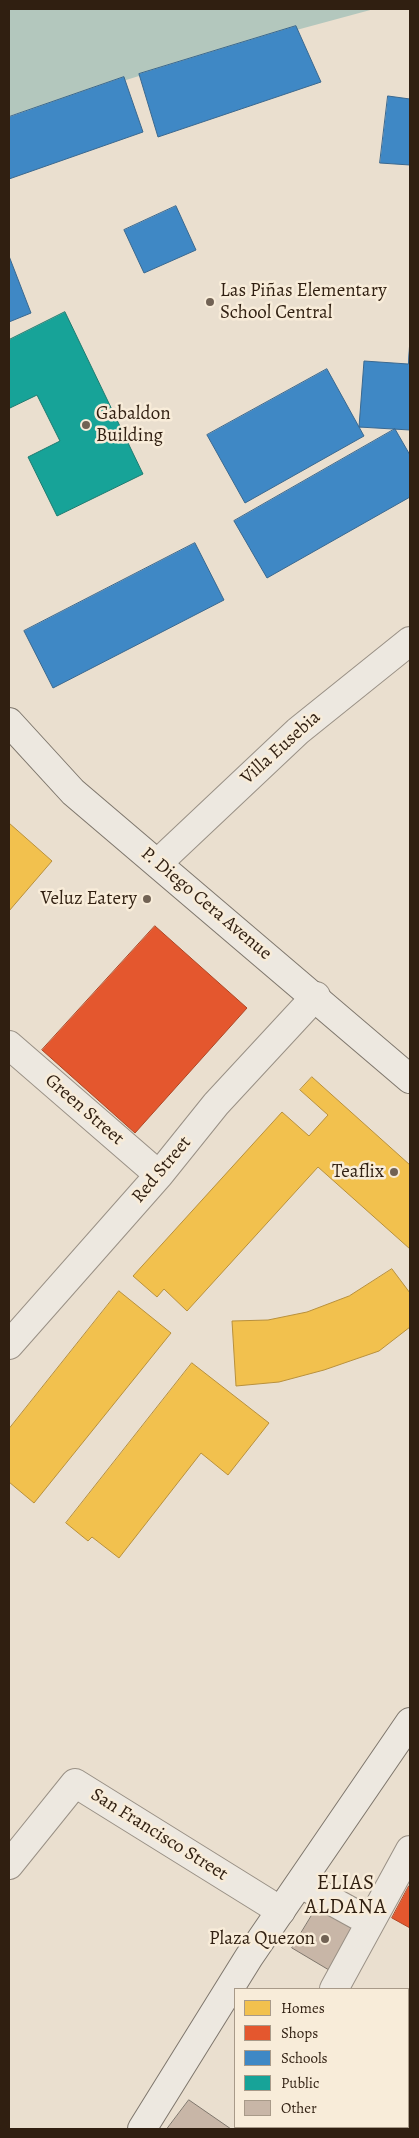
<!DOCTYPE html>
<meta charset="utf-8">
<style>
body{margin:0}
#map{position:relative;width:419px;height:2138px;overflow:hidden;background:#eadfcf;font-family:Alegreya,serif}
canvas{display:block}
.frame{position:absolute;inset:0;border:10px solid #301f11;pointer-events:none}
.legend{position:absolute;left:234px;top:1988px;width:175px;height:140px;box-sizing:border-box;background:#f8ecd9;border:1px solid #a89a89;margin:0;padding:6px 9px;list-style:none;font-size:15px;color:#301f11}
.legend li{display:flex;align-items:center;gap:10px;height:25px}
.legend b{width:25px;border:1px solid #a89a89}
</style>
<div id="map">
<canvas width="419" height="2138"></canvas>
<div class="frame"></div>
<ul class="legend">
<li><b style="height:14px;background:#f2c14e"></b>Homes</li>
<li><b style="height:14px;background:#e4572e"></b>Shops</li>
<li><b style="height:14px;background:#3f88c5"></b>Schools</li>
<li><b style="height:14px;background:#17a398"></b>Public</li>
<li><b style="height:14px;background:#c8b6a7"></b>Other</li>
</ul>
</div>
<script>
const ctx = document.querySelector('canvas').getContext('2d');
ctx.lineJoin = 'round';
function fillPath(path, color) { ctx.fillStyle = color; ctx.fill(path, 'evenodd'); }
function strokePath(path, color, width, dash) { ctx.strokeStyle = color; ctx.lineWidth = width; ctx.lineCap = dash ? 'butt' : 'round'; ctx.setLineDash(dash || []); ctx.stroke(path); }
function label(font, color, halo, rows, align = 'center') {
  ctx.font = font + ' Alegreya,serif'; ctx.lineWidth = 5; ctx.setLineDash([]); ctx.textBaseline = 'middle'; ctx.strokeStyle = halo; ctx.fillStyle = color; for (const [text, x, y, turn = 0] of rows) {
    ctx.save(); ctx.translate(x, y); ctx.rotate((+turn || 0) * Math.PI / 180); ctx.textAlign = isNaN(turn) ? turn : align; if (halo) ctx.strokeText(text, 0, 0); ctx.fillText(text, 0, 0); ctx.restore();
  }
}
fillPath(new Path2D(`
 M9 9H374L230 48 9 116Z`), '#b3c7bd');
const homes = new Path2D(`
 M9 823 52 861 9 911Z
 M312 1077 410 1165V1249L318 1167 187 1311 164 1289 157 1297 133 1276 282 1112 309 1136 328 1115 300 1090Z
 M392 1269 410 1293V1327L379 1351 324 1370 279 1382 236 1386 232 1321 268 1320 307 1312 349 1296Z
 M119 1291 171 1333 34 1503 9 1482V1429Z
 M192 1363 269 1423 228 1475 201 1453 119 1558 92 1537 88 1541 66 1523Z`);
fillPath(homes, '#f2c14e');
strokePath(homes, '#b8903c', 1);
const shops = new Path2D(`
 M155 926 247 1008 135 1133 42 1050Z
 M409 1886H410V1928L392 1918Z`);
fillPath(shops, '#e4572e');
strokePath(shops, '#ae4625', 1);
const schools = new Path2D(`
 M296 26 321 82 158 137 139 74Z
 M124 77 143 132 9 179V117Z
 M388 96 410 99V165L380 163Z
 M176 206 196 250 144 273 124 230Z
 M9 256 31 313 9 322Z
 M410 339V430L359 427 364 361 408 364Z
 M327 369 364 436 245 503 207 435Z
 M395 429 410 455V497L267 578 234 521Z
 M195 543 224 600 53 688 24 631Z`);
fillPath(schools, '#3f88c5');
strokePath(schools, '#3a688f', 1);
const public = new Path2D(`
 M65 312 143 474 57 516 28 457 60 441 37 395 10 408 9 405V340Z`);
fillPath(public, '#17a398');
strokePath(public, '#1e7b70', 1);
const building = new Path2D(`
 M317 1907 356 1931 334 1973 292 1948Z
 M189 2100 231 2129H167Z`);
fillPath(building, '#c8b6a7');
strokePath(building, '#7e766c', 1);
const street = new Path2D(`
 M158 863 298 731 410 641
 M9 1045 159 1175
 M9 1345 159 1175 216 1104 316 996
 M9 1865 75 1783 281 1911
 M301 1884 370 1922
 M334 1989 410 1850
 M260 2129 261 2127`);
const secondary = new Path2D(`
 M9 722 73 792 410 1079
 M142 2129 249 1957 410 1722`);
strokePath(street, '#999085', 30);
strokePath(secondary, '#7e766c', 30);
strokePath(street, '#ede8e0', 28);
strokePath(secondary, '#ede8e0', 28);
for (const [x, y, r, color] of [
 [210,302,5,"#716254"],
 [86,425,5,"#716254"],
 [147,899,5,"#716254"],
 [394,1172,5,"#716254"],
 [325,1939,5,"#716254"]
]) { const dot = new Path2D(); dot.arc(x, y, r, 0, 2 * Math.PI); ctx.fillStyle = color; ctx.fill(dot); strokePath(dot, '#f8ecd9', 2); }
label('19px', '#301f11', '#f8ecd9', [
 ["Las Piñas Elementary",220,291,"left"],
 ["School Central",220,313,"left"],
 ["Gabaldon",96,414,"left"],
 ["Building",96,436,"left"],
 ["Veluz Eatery",137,899],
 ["Teaflix",384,1172],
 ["Plaza Quezon",315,1939]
], 'right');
label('19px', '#301f11', '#f8ecd9', [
 ["Villa Eusebia",281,748,-42],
 ["P. Diego Cera Avenue",206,904,40],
 ["Green Street",84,1110,41],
 ["Red Street",162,1170,-50],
 ["San Francisco Street",159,1835,32]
]);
ctx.letterSpacing = '1px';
label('21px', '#301f11', '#f8ecd9', [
 ["ELIAS",346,1884],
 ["ALDANA",346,1908]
]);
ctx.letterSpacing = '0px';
</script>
